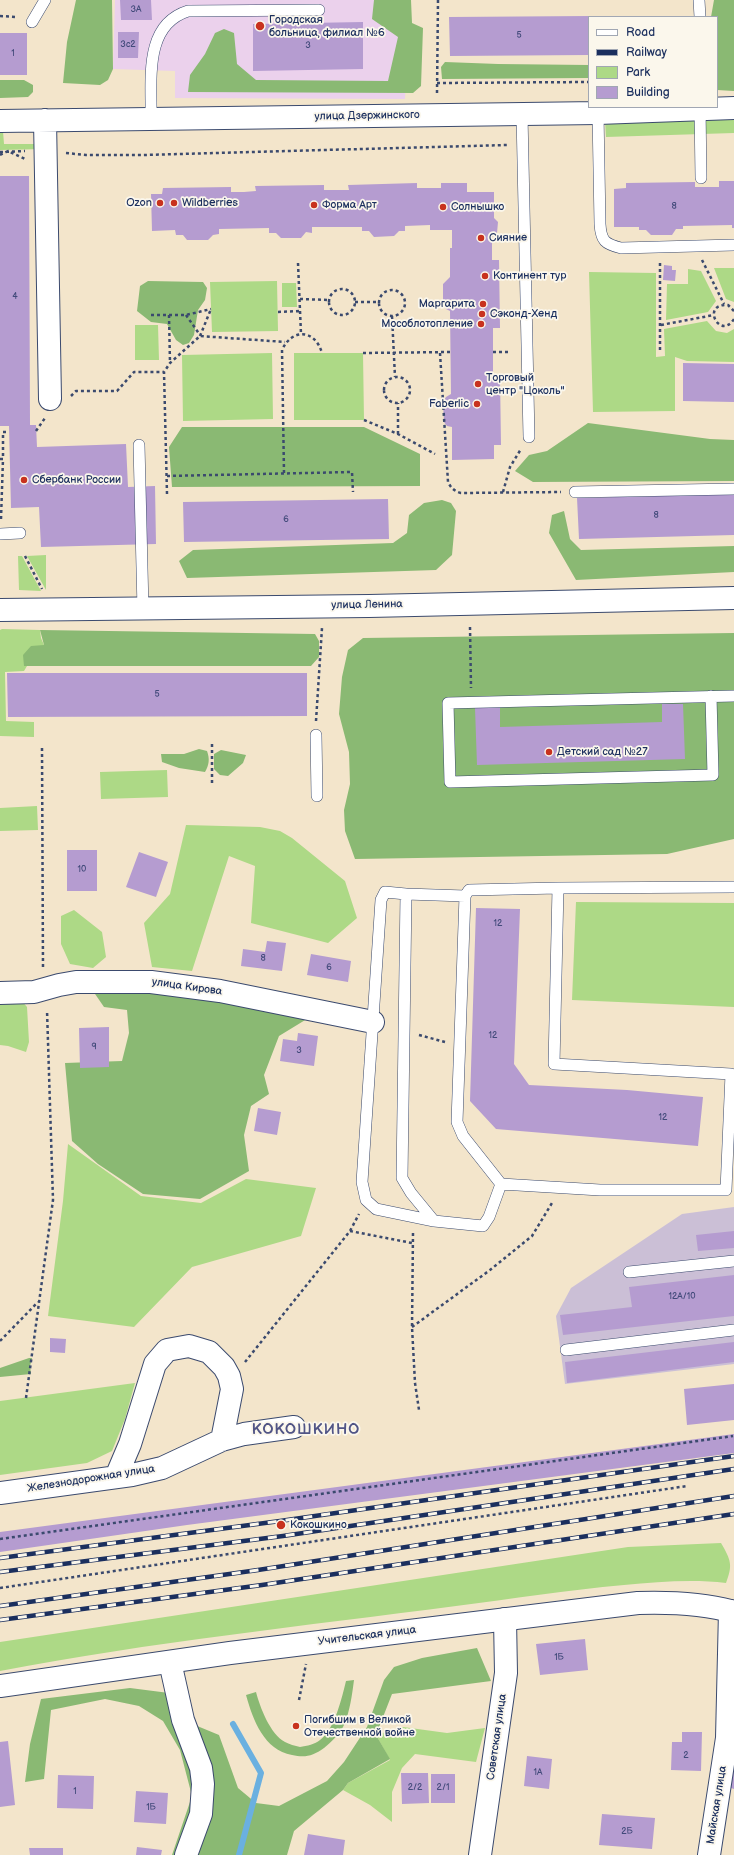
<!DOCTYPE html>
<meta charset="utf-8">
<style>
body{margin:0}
#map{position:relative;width:734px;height:1855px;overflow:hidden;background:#f3e5cb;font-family:"Balsamiq Sans",sans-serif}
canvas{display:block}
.legend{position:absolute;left:588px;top:16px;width:130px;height:92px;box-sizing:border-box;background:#fbf7ec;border:1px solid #a1a7b3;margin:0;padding:5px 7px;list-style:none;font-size:12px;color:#1b2f5e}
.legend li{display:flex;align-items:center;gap:8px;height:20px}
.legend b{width:20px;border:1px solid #a1a7b3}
</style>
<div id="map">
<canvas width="734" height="1855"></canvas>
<ul class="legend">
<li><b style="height:5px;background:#fff"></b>Road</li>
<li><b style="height:5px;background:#1b2f5e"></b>Railway</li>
<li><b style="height:11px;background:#add986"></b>Park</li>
<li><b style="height:11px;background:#b59cd0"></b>Building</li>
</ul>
</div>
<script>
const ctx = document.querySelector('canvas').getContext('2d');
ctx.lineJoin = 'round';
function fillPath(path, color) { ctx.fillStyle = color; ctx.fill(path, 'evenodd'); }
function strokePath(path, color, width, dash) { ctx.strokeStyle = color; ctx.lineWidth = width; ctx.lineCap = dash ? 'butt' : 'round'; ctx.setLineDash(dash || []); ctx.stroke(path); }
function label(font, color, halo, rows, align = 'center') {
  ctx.font = font + ' "Balsamiq Sans",sans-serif'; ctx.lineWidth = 3.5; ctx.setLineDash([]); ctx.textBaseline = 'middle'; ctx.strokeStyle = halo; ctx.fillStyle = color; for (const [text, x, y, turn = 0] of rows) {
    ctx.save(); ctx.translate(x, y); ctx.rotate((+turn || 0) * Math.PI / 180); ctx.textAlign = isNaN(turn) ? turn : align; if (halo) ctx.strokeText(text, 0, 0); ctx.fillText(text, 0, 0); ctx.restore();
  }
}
fillPath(new Path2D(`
 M115 0H408L405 99 175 98V71L113 69Z`), '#ebd1ec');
fillPath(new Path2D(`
 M734 1207V1364L565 1384 556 1316 571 1288 682 1214Z`), '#cbbfd6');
fillPath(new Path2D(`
 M734 118V133L606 137 605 121Z
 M0 131H3L4 144H41L44 149 0 150Z
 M714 268H734V302L726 299Z
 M688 269 701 271 716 301 708 312 666 320 667 284H688Z
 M589 272 656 273V357L665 356 664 329 707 321 716 331 727 333 734 329V362L687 361 675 357V411L593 412Z
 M277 281 278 331 212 332 210 282Z
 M282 283H296L297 307H282Z
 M135 325H158L159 360H135Z
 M272 353 273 419 183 421 182 355Z
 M294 353H363L364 420H294Z
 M46 555V590L27 556Z
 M18 556H22L41 591 19 590Z
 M2 629 40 630 41 638 44 645 24 666H27L24 671 5 672 6 721 34 722V737L0 736V630Z
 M167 770 168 797 101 799 100 772Z
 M37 806 38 830 0 831V808Z
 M186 825 260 827 280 831 292 838 345 881 357 918 328 943 251 923 255 866 229 856 192 971 152 967 144 923 170 894Z
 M576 902 734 903V1007L572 1000Z
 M74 910 102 932 106 957 93 968 70 964 61 944V916Z
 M0 1000H21L27 1007 29 1042 26 1052 8 1046 0 1045Z
 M68 1144 141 1196 201 1203 246 1179 316 1188 301 1236 192 1267 134 1327 48 1316 63 1201Z
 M135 1383 125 1419 112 1451 87 1463 0 1475V1401Z
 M721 1543C731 1560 733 1565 726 1583 692 1579 658 1582 624 1585 567 1590 512 1599 456 1606 304 1626 151 1642 0 1671V1642L628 1547Z
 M403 1727 447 1733 485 1728 476 1762 415 1754 402 1768 392 1792V1822L370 1805 343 1790 348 1783 390 1760 376 1735Z`), '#add986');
fillPath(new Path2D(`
 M76 0H112L113 69 108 80 100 85 63 83 67 42Z
 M374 0H411L412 23 423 28 421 86 413 93 188 92 190 75 205 54 215 33 224 29 234 33 237 64 256 80 388 81 398 37 372 19Z
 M714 0H734V91L717 90V17H711Z
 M445 62 498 64 589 65V78L442 79 441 67Z
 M0 80H24L33 85V92L28 97 0 98Z
 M148 281 203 282 207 288 205 300 198 310 194 335 189 343 183 345 176 340 167 324 151 322 137 311 140 286Z
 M588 423 710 439 734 440V481L533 482 515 471 529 455 547 451Z
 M182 427H364L420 454V486L172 487 169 447Z
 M442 500 451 503 456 511 452 555 436 570 187 578 179 561 193 550 393 543 407 533 409 515 424 503Z
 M564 511 570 539 581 550 734 546V572L576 580 549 533 552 515Z
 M40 630 315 634 319 641V657L311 666H24L23 655 31 646 44 645Z
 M734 633V839L667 854 355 859 345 831 344 810 350 784 349 752 339 714 342 677 348 650 363 638Z
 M199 749 207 751C210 759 209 765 205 772L179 768 162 762 161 754H184Z
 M221 750 246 755 243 763 228 776 220 775 214 769V754Z
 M157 988 315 1014 279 1036 264 1075 269 1094 251 1106 244 1135 249 1171 200 1199 143 1194 98 1164 72 1141 65 1063 122 1061 129 1033 127 1010 104 1007 93 991Z
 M29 1358H32L30 1366 31 1374 0 1377V1368Z
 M477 1648 491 1681 392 1694 376 1735 390 1759 348 1783 343 1790 294 1831 287 1855H172L192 1796 180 1750 163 1721 139 1706 105 1699 51 1710 44 1779 25 1782 30 1744 41 1699 130 1688 169 1693 168 1706 173 1716 219 1735 238 1788 256 1803 279 1806 327 1781 344 1762 367 1727 384 1680 394 1667 422 1658Z
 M354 1680C352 1695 350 1711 344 1725 340 1734 331 1742 324 1748 313 1756 305 1758 292 1755 264 1750 253 1720 246 1695L256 1692C260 1707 270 1734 285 1742 289 1744 295 1746 300 1747 307 1746 315 1744 320 1740 335 1729 342 1697 346 1681Z`), '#8ab973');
strokePath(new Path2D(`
 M233 1724 261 1773 239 1855`), '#6ab0e0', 6);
fillPath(new Path2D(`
 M120 0H151L152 20H121Z
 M589 16V55L450 56 449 17Z
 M363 22V69L253 71V24Z
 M118 32H139L138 58H118Z
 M0 33H27V75H0Z
 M0 176H29L30 425H36L37 447 126 444 128 487 155 486 156 544 41 547 39 507 11 508 9 426H0Z
 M719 181H734V228H732V225L683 226V229H676L672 235H651L646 230H639V227H614V189L626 188V183L695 182V187H719Z
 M417 183V188H441V183H467V192H494V218L498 222 497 233 492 237V260H499L500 328H493V377H500L501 445H494V459L452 460V427L447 426 444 422 443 402 446 397 451 394 450 311 446 309 443 304V284L450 277V248H452V230H430V225L405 226V231H399L394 236 374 237 369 231H362V227H312V233L306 232 301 238H281L276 233H269V228L219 229V234L213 235 208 240H187L183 235H176L175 230 152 231 151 194H162L163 188 231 187V192H244L256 191 255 186 324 185V190H349L348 185Z
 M664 265 672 266V270H676L675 281 663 280Z
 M683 363 734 364V402L683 401Z
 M734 494V535L579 539 577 498Z
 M388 499 389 539 184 542 183 502Z
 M7 673H307V716L8 717Z
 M662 704H683L685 759 477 765 475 708 500 707V727L662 722Z
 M67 850H97V891H67Z
 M139 852 168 862 156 897 126 887Z
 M476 908 520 909 514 1064 529 1085 627 1090 703 1097 698 1146 496 1129 470 1101Z
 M267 941 286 943 282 971 241 966 243 949 265 952Z
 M311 954 351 961 348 982 307 975Z
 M109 1027V1067L80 1068 79 1028Z
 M298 1033 318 1036 314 1066 280 1061 283 1039 297 1041Z
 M258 1108 281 1112 277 1135 254 1131Z
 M734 1231V1248L698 1251 696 1235Z
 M734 1275V1316L563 1335 560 1315 632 1307 629 1287Z
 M50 1338 66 1339 65 1353 50 1352Z
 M734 1342V1362L567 1383 565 1362Z
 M734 1384V1420L687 1425 684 1389Z
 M734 1434V1453L187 1525 0 1552V1532Z
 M585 1639 588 1670 540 1675 536 1644Z
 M682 1732H702L701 1771 671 1770 672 1742H682Z
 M8 1741 15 1805 0 1807V1742Z
 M527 1756 552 1759 549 1789 524 1786Z
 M732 1768H734V1789L728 1787Z
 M401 1773H428L429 1803 402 1804Z
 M431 1774H455V1803H431Z
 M58 1775 94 1776 93 1809 57 1808Z
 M136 1791 168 1793 166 1824 134 1822Z
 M602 1814 655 1818 652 1849 599 1845Z
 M308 1834 345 1840 343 1855H304Z
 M137 1847 162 1850 161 1855H136Z
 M29 1848H63V1855H30Z`), '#b59cd0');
const service = new Path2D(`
 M699 0 700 17
 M32 22 45 0
 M700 107 701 178
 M598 113 600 224C601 241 605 244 621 248L734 245
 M522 115 529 437
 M151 119C152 81 143 25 188 11L319 10
 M139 445 143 609
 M575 492 734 489
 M0 534 20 533
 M711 696 713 775 450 782 448 703 734 696
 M316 735 317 796
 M558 888 554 1064 731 1074 726 1190H600L501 1184 463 1136 457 1122 465 896 469 890 558 888 734 887
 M406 894 385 892 381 900 362 1182 366 1200 376 1209 434 1221
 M465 896 406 894 402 1178 411 1193 434 1221 483 1226 489 1217 501 1184
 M629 1272 734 1261
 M566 1350 734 1330`);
const minor = new Path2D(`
 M45 120 50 399
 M0 121 598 113 734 108
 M0 610 369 606 734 598
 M0 993 34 992 59 985 76 982H151L220 991 373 1022
 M116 1477 130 1444 155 1364 167 1350 189 1346 209 1352 224 1367 229 1376 232 1389 222 1440
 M0 1493 132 1475 162 1468 222 1440 244 1434 294 1427
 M170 1662 183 1720 201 1768 203 1784 201 1814 186 1855
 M480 1855 506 1673 505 1619
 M709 1855 727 1738 730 1611`);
const tertiary = new Path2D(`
 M0 1686 230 1653 638 1603C671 1602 703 1603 734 1612`);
strokePath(service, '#3b4a6e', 12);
strokePath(minor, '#3b4a6e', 24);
strokePath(tertiary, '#3b4a6e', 24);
strokePath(new Path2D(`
 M0 16 17 17
 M437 83 589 82
 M437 93 438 0
 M0 152 25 151
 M66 153 86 155H143L507 145
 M0 155 8 151 25 159
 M702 260 724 304
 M298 263 301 334
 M660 263V353
 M329 302a13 13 0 1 1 26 0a13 13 0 1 1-26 0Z
 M379 303a13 13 0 1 1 26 0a13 13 0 1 1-26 0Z
 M300 299 330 300
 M355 302H379
 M734 311 728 305C700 303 720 341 734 319
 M278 312 300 311
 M151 315H169L170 363
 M169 315H186L211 309
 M186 315 200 335
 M392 316 395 377
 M661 325 714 315
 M200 336 211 309
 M493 352H511
 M363 353 451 352
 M440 353 448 482C451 488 454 491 461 493L561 492
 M384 390a13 13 0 1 1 26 0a13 13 0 1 1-26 0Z
 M71 396 76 391H117L134 372H164
 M364 420 398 434 435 454
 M36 431 45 418
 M398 434V403
 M0 459H3V432H9
 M284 473 282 350C292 328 315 329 322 353
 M167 476 352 472 353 492
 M503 492 510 467 521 449
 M167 494 164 372 170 363 200 336 285 342
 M1 519 3 459
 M25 556 42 589
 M470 627 471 688
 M316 721 322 628
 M212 744V783
 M42 748 43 968
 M419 1035 445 1042
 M350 1231 412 1243
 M413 1233 412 1327 415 1383 419 1410
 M412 1327 490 1270 532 1236 552 1203
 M0 1341 38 1302
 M245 1362 350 1231 359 1214
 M26 1398 53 1200 47 1010
 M0 1539 733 1436
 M0 1588 687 1486
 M299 1700 306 1664`), '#3b4a6e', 2.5, [3, 3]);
strokePath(service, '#fff', 11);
strokePath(minor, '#fff', 22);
strokePath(tertiary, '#fff', 22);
const rail = new Path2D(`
 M0 1558 280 1521 734 1456
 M0 1572 283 1536 734 1469
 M0 1606 258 1570 734 1496
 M0 1620 262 1585 734 1514`);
strokePath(rail, '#1b2f5e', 4.5);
strokePath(rail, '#fbf7ec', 3, [9]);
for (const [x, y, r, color] of [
 [260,26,5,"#c8321e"],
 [160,203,4,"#c8321e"],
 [174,203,4,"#c8321e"],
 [314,205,4,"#c8321e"],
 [443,207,4,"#c8321e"],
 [481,238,4,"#c8321e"],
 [485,276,4,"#c8321e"],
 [483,304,4,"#c8321e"],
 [482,314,4,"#c8321e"],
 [481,324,4,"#c8321e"],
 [478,384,4,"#c8321e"],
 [477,404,4,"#c8321e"],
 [24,480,4,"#c8321e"],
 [549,752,4,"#c8321e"],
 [281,1525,5,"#c8321e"],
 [296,1726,4,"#c8321e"]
]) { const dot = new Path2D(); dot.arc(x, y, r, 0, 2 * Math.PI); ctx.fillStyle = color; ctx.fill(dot); strokePath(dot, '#fbf7ec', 1.5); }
label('9px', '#424a7a', null, [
 ["3А",136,10],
 ["5",519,36],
 ["3с2",128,45],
 ["3",308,46],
 ["1",13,54],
 ["8",674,207],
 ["4",15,297],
 ["8",656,516],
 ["6",286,520],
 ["5",157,695],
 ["10",82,870],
 ["12",498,924],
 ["8",263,959],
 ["6",329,968],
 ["12",493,1036],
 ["9",94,1047],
 ["3",299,1051],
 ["12",663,1118],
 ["12А/10",682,1297],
 ["1Б",559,1658],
 ["2",686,1756],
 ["1А",538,1773],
 ["2/2",415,1788],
 ["2/1",443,1788],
 ["1",75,1792],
 ["1Б",151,1808],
 ["2Б",627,1832]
]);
label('11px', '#1b2f5e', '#fbf7ec', [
 ["Городская",269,20],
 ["больница, филиал №6",269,33],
 ["Ozon",152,203,"right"],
 ["Wildberries",182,203],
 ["Форма Арт",322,205],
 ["Солнышко",451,207],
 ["Сияние",489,238],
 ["Континент тур",493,276],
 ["Маргарита",475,304,"right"],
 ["Сэконд-Хенд",490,314],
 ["Мособлотопление",473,324,"right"],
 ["Торговый",486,378],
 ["центр \"Цоколь\"",486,391],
 ["Faberlic",469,404,"right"],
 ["Сбербанк России",32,480],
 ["Детский сад №27",557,752],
 ["Кокошкино",290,1525],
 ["Погибшим в Великой",304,1720],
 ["Отечественной войне",304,1733]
], 'left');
label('11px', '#1b2f5e', '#fbf7ec', [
 ["улица Дзержинского",367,116,-1],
 ["улица Ленина",367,605,-1],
 ["улица Кирова",187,987,8],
 ["Железнодорожная улица",91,1479,-9],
 ["Учительская улица",367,1636,-7],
 ["Советская улица",497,1737,-82],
 ["Майская улица",717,1805,-81]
]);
ctx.letterSpacing = '1px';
label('bold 15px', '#515586', '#fbf7ec', [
 ["КОКОШКИНО",306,1430]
]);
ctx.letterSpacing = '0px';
</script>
